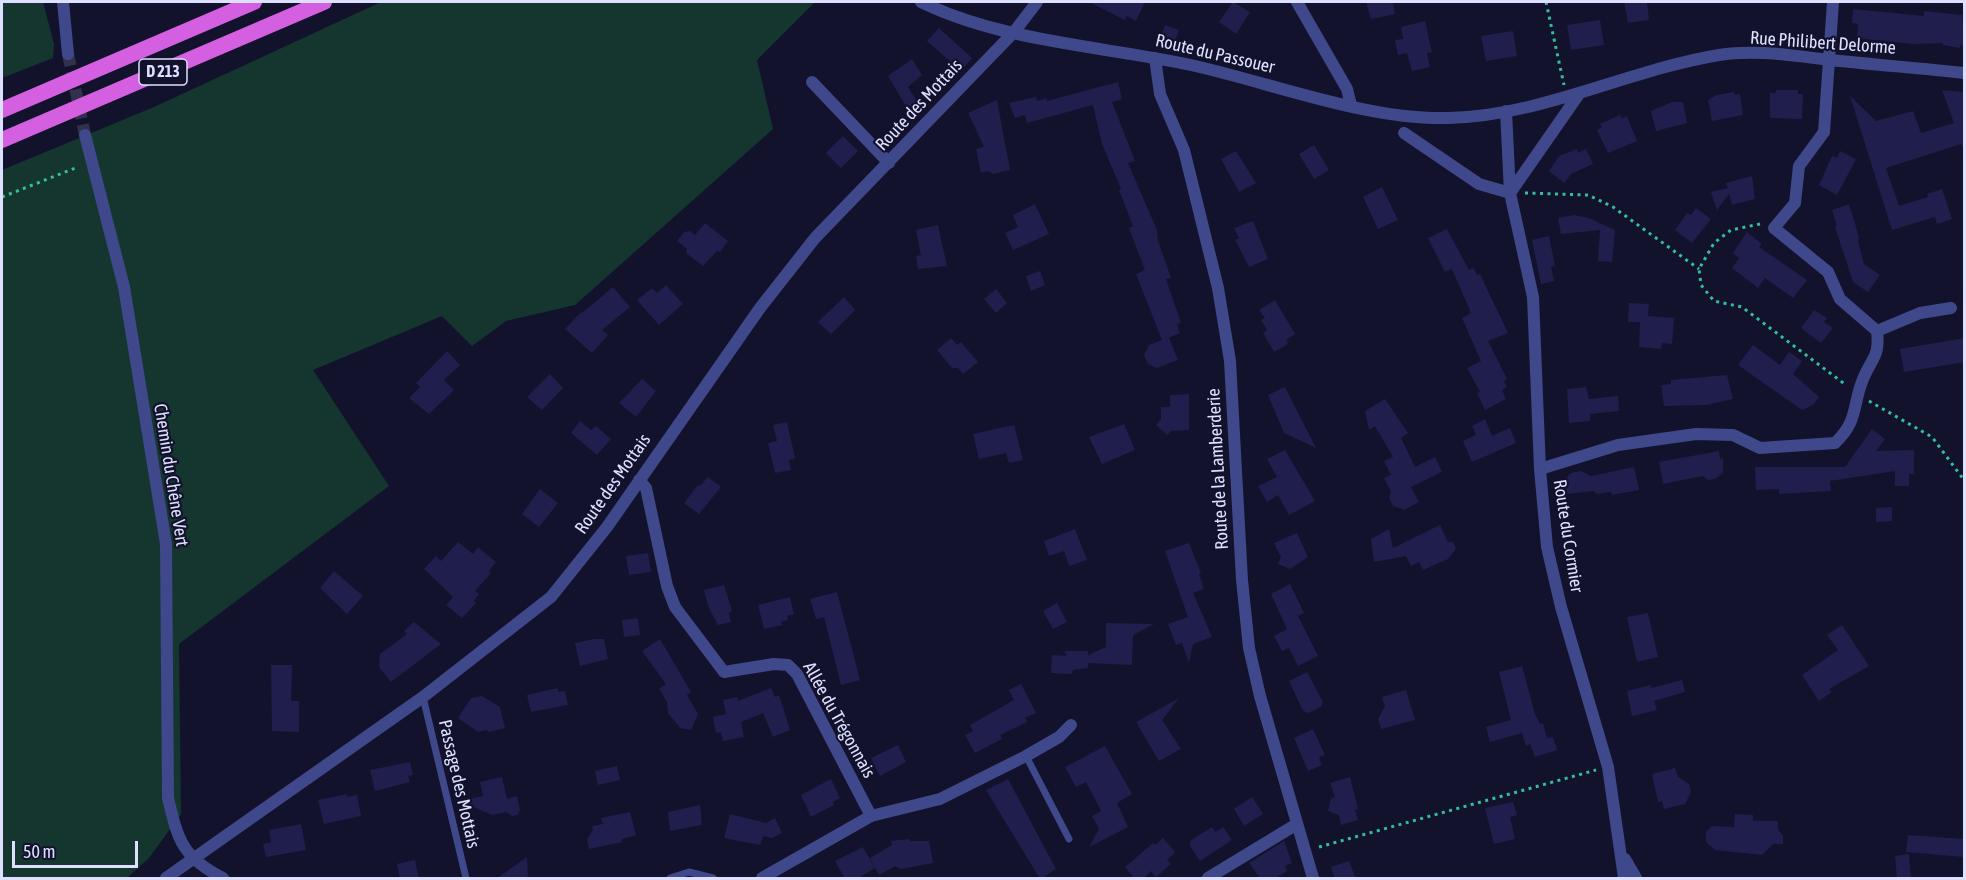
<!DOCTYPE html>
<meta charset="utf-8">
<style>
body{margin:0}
#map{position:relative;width:1966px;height:880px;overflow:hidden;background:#12122c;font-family:"Asap Condensed",sans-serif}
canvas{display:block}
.frame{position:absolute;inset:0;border:3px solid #dee0ff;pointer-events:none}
.scale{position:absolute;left:12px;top:841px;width:126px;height:27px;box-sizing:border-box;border:3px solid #dee0ff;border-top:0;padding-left:8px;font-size:18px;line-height:21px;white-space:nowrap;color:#dee0ff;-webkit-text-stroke:4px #12122c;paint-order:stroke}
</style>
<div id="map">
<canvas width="1966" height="880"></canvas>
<div class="frame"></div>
<div class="scale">50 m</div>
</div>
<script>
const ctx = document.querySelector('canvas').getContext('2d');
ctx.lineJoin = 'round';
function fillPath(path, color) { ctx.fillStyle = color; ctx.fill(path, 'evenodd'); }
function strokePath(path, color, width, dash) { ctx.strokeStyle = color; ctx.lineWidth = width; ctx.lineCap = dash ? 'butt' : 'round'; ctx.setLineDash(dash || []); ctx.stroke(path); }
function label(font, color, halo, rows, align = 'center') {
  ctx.font = font + ' "Asap Condensed",sans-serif'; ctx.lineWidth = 4.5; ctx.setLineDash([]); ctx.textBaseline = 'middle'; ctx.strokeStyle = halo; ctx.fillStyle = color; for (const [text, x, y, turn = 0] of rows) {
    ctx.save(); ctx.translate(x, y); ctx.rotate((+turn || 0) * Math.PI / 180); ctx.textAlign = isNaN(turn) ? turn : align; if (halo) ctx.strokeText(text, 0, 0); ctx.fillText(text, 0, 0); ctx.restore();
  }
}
fillPath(new Path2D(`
 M2 2H43L54 44 53 58 2 78Z
 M381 2H815L757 60 773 129 575 305 506 321 472 346 442 316 313 370 389 486 179 644 181 814 149 858 127 878H2V170L154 107Z`), '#15362f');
fillPath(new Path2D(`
 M1089 2H1145L1136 21 1126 16 1125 20Z
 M1233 2 1250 12 1236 34 1219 22Z
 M1366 2H1393L1395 14 1371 19Z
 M1624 2H1647L1649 20 1628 23Z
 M1853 9 1924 16V11L1962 15 1965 46 1960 45V48L1943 45V43L1913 44 1857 38 1858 24 1852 23Z
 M1600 20 1604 45 1571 50 1567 25Z
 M1425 21 1432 52 1427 53 1430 67 1412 71 1407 53 1398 55 1395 40 1403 39 1401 27Z
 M1165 25 1179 30 1173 46 1159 41Z
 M939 28 972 58 961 71 927 41Z
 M1513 31 1517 56 1486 61 1481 36Z
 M912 59 922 75 908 87 923 111 914 120 888 76Z
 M1118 82 1122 99 1112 102 1135 161 1128 163 1157 230 1158 241 1171 278 1166 279 1181 323 1177 324 1180 333 1164 340 1169 338 1178 360 1157 368 1148 364 1144 355 1149 345 1162 340 1136 274 1145 270 1129 228 1133 226 1119 190 1121 189 1102 144 1093 105 1027 123 1025 115 1015 118 1009 103 1036 97 1037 101 1046 98 1047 101Z
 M1776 90H1798V94H1803L1802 119 1770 118V93H1776Z
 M1942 90 1965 92V148L1961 144 1886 168 1899 206 1928 197 1927 194 1942 189 1952 219 1937 224 1935 217 1892 230 1850 96 1876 121 1913 111 1921 133 1954 123Z
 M1734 92 1735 95 1740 94 1743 115 1712 121 1708 100 1716 95Z
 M997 100 1010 170 993 174 988 171 981 173 976 149 984 147 968 113Z
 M1672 102H1683L1687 123 1656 131 1651 111Z
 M1620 115 1622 119 1627 116 1637 141 1608 153 1597 130 1602 127 1600 124Z
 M843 136 858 151 841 168 826 153Z
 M1314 145 1329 170 1314 179 1299 154Z
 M1577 149 1578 153 1586 149 1593 164 1571 174 1564 183 1549 171 1559 156Z
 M1236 151 1256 183 1239 192 1221 159Z
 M1840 151 1856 159 1837 195 1819 185 1832 156 1837 158Z
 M1752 176 1755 199 1732 205 1729 194 1717 210 1711 192 1728 188 1726 183Z
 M1382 187 1398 220 1378 229 1363 197Z
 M1035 204 1049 234 1013 250 1005 233 1018 227 1013 215Z
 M1849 204 1859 237 1858 242 1864 264 1880 275 1868 292 1853 282 1835 227 1837 226 1832 210Z
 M1696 208 1711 219 1692 243 1675 230 1687 213 1691 215Z
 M1574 215 1589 218 1615 230 1612 262 1598 261 1600 230 1561 234 1558 218Z
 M1253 221 1268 259 1249 267 1235 240 1239 238 1234 228Z
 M705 223 728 241 720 252 717 251 703 266 686 253 687 249 677 241 684 232 690 231 695 235Z
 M938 225 947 266 918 269 916 256 921 255 916 230Z
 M1447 229 1469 270 1474 268 1477 275 1480 274 1508 333 1488 341 1507 379 1504 381 1507 387 1502 390 1506 399 1485 410 1477 393 1480 392 1467 368 1481 361 1462 318 1471 313 1452 269 1445 272 1428 238Z
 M1747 232 1762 244 1759 247 1807 280 1793 298 1765 278 1758 288 1732 268 1739 258 1733 253Z
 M1549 236 1555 266 1551 267 1554 281 1541 284 1532 240Z
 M1040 271 1045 285 1031 291 1026 276Z
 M666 285 683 304 659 325 637 300 652 288 657 293Z
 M613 287 630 307 602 330 608 335 592 353 565 329 581 312 582 313Z
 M996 289 1007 303 996 313 984 299Z
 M844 297 855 310 831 334 818 322Z
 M1275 300 1295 334 1286 340 1288 344 1274 352 1263 333 1267 330 1261 320 1265 318 1259 310Z
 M1629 303 1649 304 1648 316 1674 318 1672 344 1662 343 1661 349 1639 347 1640 322H1628Z
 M1814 310 1827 318 1824 322 1833 328 1821 343 1801 328Z
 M951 338 957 345 961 342 978 362 963 374 958 368H952L937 350Z
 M1965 338V362L1904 372 1900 349Z
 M1753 345 1780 365 1789 352 1802 361 1793 374 1819 397 1813 405 1802 410 1738 365Z
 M447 351 460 365 444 380 454 390 429 414 409 398 420 387 416 383Z
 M550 374 563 388 542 410 527 397Z
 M1727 375 1733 399 1707 405 1664 406 1661 385 1671 384V380Z
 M642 379 656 391 636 417 619 403Z
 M1285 387 1316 448 1284 433 1268 395Z
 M1586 387 1589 399 1618 396 1619 411 1590 414V421L1569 423 1567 389Z
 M1189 394V430L1171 431 1167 435 1156 425 1161 419V407H1170V395Z
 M1385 399 1408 433 1401 438 1415 467 1435 457 1442 472 1411 487 1419 502 1404 510 1393 506 1389 498 1391 492 1384 478 1391 475 1384 461 1393 457 1375 426 1369 430 1365 411Z
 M1485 419 1492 436 1510 428 1516 443 1472 462 1463 441 1476 435 1472 426Z
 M580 421 591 430 596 426 611 439 597 455 571 433Z
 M787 422 795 458 789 460 791 470 775 473 768 443 777 441 773 425Z
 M1124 424 1135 450 1102 464 1089 437Z
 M1014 425 1023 460 1009 463 1006 453 979 459 973 434Z
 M1872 429 1885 439 1876 451 1914 450V474H1909V486H1895V471L1830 481 1831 491 1779 494V489L1756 490 1755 467H1845Z
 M1285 450 1315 501 1289 515 1278 495 1267 502 1258 486 1277 477 1267 459Z
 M1719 451 1720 459 1723 458V473L1715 479 1708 480 1703 476 1663 484 1659 462Z
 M1634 467 1639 490 1612 495 1611 492 1596 494 1594 491 1566 494 1563 481 1571 473 1581 471 1591 476Z
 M708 477 721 487 699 514 684 503 698 485 700 486Z
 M540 489 558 503 539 527 522 514Z
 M1892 507V521L1876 522V508Z
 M1440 525 1448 542H1453L1456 549 1448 559 1423 570 1419 562 1411 566 1406 556 1374 562 1371 539 1389 529 1393 548Z
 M1075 529 1087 560 1069 566 1064 551 1049 556 1044 541Z
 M1297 533 1308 557 1290 569 1278 564 1281 557 1274 543Z
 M458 542 473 554 478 547 496 562 489 571 491 573 475 591 479 594 474 601 476 603 462 618 446 605 453 597 424 569 436 556 441 561Z
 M1189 543 1201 573 1199 574 1204 589 1193 593 1212 637 1193 644 1189 663 1182 643 1176 645 1168 624 1188 617 1165 551Z
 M648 553 651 572 629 575 626 556Z
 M334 571 363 596 347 614 320 588Z
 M1290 584 1304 613 1298 616 1318 656 1298 666 1289 648 1282 651 1274 636 1287 629 1271 594Z
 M724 585 732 611 729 613 731 622 718 625 708 606 704 590Z
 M837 592 860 680 841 685 824 617 816 619 810 599Z
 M790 597 794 614 787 616 788 620 781 622 782 625 764 629 758 605Z
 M1057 603 1067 622 1053 629 1043 611Z
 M1648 613 1658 657 1637 662 1627 617Z
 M638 618 640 635 624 637 622 620Z
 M414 622 441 644 391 682 379 667 380 654 407 634 404 631Z
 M1106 623 1154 624 1133 635 1132 665 1088 663V668L1073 670 1072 674 1051 673 1052 655 1067 656 1064 651H1088V655L1106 647Z
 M1842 625 1869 666 1829 689 1832 692 1819 701 1802 675 1838 650 1827 635Z
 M594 639H604L608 659 580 666 575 643Z
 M660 639 691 692 687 695 698 714 691 730 680 728 668 713 667 702 659 689 666 684 642 651Z
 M271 665H292L291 701H299V732L272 731Z
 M1522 666 1535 714 1540 724 1543 723 1547 738 1553 737 1557 750 1535 757 1530 744 1526 746 1522 733 1490 742 1486 727 1511 720 1499 672Z
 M1307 672 1323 702 1321 707 1308 713 1303 711 1289 681Z
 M1682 680 1685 692 1654 701 1657 710 1632 716 1627 691 1651 685V688Z
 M1021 684 1036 713 1025 718 1027 722 1000 735 1002 739 975 753 965 735 973 731 970 725 1014 700 1009 690Z
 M557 688 559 692 565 691 568 705 531 712 527 695Z
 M771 688 775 697 779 695 790 730 773 737 763 713 741 722 744 737 723 741 721 732 716 733 713 717 726 714 723 700 737 697 738 701Z
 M1406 690 1415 720 1381 729 1378 719 1385 706 1382 697Z
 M482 696 500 707 505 728 488 732 487 730 478 732 458 718 471 698Z
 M1179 698 1162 720 1181 749 1159 761 1136 722Z
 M1313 729 1325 755 1319 757 1322 765 1308 771 1294 738Z
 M898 745 906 762 880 776 871 758Z
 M1105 746 1132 794 1117 803 1128 827 1089 847 1099 829 1092 816 1101 811 1086 782 1076 787 1065 767Z
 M410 762 413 775 408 776 410 782 375 791 370 770Z
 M617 766 620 780 598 785 595 771Z
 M1675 768 1678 777 1689 784 1691 792 1685 804 1664 809 1662 801 1658 802 1652 774Z
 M502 777 507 799 517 796 520 810 518 815 512 816 506 812 492 815 460 801 483 796 480 782Z
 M1350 777 1358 809 1355 810 1358 820 1341 825 1339 815 1328 811 1331 798 1335 797 1330 783Z
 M831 779 840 798 833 802 834 805 811 817 801 795Z
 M1008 779 1056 869 1040 879 986 790Z
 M347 794V797L357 795 361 816 324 824 318 800Z
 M1252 797 1263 814 1244 826 1234 809Z
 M1513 802 1517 815 1510 817 1515 839 1494 844 1485 808Z
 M700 805 702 825 670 831 668 812Z
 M630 812 636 835 622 839V842L589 849 587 839 593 830 592 826 603 824 601 818Z
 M730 814 766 823 775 818 782 833 772 838 763 836 760 845 724 838Z
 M1735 814 1753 815V821H1778V830L1783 835V844H1773L1762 855 1715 850 1706 842V832L1712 826 1734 827Z
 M301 824 306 850 266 857 263 844 271 842 269 830Z
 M1212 827 1215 832 1223 827 1232 840 1200 861 1190 846V841Z
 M1908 835 1965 839V857L1906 852Z
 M1163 838 1175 852 1167 860 1171 864 1156 877 1151 871 1143 879H1135L1125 867 1153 843 1155 845Z
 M909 839 910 841H929L933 863 901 869 895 866 879 875 875 868 857 879H845L835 861 863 847 874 867 870 858 892 845 891 841Z
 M1284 841 1292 863 1285 866 1287 871 1274 879H1261L1249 863Z
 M1909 854 1911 879H1897L1895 856Z
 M527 857 528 879H496Z
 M415 860 419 879H400L397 864Z
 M1349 861 1356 879H1335L1331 867Z`), '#201e4d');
strokePath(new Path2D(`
 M68 54 85 135`), '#31314c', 12, [12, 6]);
strokePath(new Path2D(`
 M1546 2 1564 85
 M1525 193 1588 195 1613 207 1699 269
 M2 197 78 167
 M1760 224 1731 230 1714 243 1699 269 1701 285 1714 301 1742 307 1846 385
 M1869 401 1932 437 1964 480
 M1319 847 1596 770`), '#33be9d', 3, [3, 4.5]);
strokePath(new Path2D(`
 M423 697 466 878
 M1026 756 1069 839
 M670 878 689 872 713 878`), '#3e488a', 7);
strokePath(new Path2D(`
 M63 2 68 54
 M921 2C1004 42 1102 46 1191 65 1272 83 1366 120 1448 118 1542 116 1628 70 1719 55 1756 49 1794 56 1831 60 1876 65 1920 68 1964 73
 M1297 2 1347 89 1351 105
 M1155 58 1160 94 1184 150 1218 288 1230 361 1242 580 1249 648 1260 696 1313 878
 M812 82 889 163
 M1506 111 1510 193 1533 297 1540 469 1547 547 1561 607 1608 767 1624 878
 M1404 133 1479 184 1510 193 1579 94
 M85 135 124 287 166 544 168 798C178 841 183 858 223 878
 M1877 331 1920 313 1951 308
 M1540 469 1618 445 1696 434 1733 435 1760 448 1835 443C1859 420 1852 406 1863 379 1872 357 1880 357 1877 331L1840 299 1828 272 1774 228 1795 203 1799 166 1824 132 1833 2
 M639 480 646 488 667 586 675 607 724 672 774 664 788 665 797 674 871 816
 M1625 859 1636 878
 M166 878 423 697 551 597 607 527 760 308 815 238 1014 32 1037 2
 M762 878 871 816 940 799 1026 756 1059 737 1071 725
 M1208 878 1297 824`), '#3e488a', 12);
strokePath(new Path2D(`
 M2 110 254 2
 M2 140 324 2`), '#d460e1', 16);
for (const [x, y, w] of [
 [163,72,48]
]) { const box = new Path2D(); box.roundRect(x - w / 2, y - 13, w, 26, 4.5); ctx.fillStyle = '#12122c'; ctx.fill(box); strokePath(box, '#dee0ff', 1.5); }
label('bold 16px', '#dee0ff', null, [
 ["D 213",163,72]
]);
label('18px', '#dee0ff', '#12122c', [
 ["Rue Philibert Delorme",1823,43,4],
 ["Route du Passouer",1215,54,13],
 ["Route des Mottais",919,105,-47],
 ["Route de la Lamberderie",1218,469,-93],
 ["Chemin du Chêne Vert",171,475,81],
 ["Route des Mottais",613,484,-55],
 ["Route du Cormier",1568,536,81],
 ["Allée du Trégonnais",839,720,61],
 ["Passage des Mottais",459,784,77]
]);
</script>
